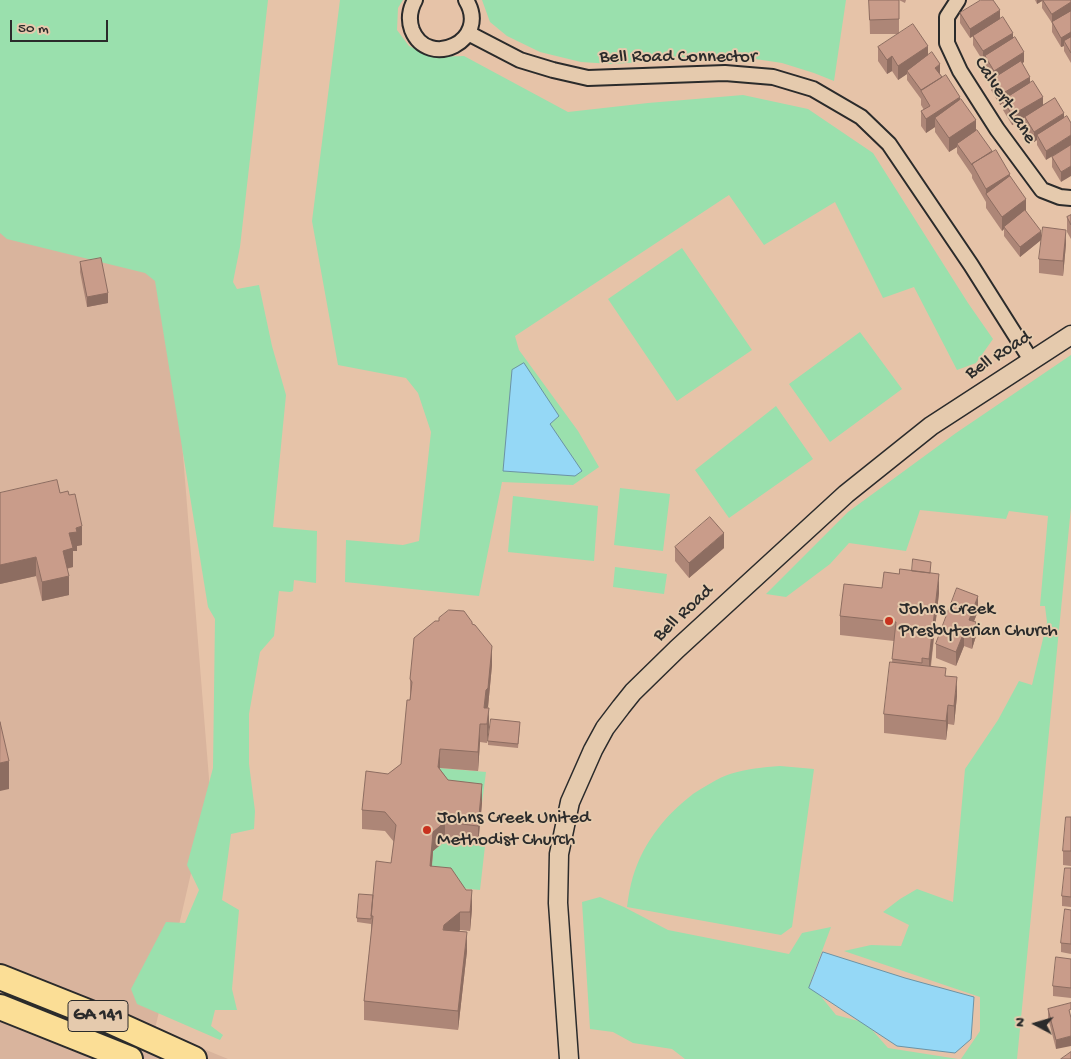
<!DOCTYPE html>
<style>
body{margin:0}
#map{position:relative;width:1071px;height:1059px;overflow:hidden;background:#e6c3a8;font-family:"Gochi Hand",sans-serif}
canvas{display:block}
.north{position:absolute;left:1011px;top:999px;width:50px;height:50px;-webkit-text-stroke:4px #e5caad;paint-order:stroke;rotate:276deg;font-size:14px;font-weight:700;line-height:20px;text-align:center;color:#2b2b2b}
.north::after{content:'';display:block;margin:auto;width:18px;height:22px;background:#2b2b2b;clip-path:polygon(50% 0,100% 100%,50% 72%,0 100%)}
.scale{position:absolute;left:10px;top:20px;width:98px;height:22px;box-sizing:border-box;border:2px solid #2b2b2b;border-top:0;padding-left:6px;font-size:15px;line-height:18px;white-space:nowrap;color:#2b2b2b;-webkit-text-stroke:4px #e5caad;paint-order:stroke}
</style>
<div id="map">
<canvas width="1071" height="1059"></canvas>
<div class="north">N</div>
<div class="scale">50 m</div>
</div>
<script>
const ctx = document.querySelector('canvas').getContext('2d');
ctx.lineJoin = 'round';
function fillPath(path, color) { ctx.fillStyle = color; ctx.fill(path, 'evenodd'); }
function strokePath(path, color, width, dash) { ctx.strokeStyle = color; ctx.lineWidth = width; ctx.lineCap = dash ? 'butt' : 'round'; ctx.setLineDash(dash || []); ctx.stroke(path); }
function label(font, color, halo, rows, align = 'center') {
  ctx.font = font + ' "Gochi Hand",sans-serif'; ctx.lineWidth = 4; ctx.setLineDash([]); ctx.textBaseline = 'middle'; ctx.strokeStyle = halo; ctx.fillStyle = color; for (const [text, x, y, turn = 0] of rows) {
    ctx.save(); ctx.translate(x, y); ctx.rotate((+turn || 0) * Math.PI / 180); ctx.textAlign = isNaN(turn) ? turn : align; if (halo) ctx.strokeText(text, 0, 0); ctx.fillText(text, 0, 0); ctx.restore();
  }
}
fillPath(new Path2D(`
 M0 0H129L172 318 210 791 155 1029 228 1059H0Z`), '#d9b49d');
fillPath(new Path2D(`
 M0 0H268L240 247 233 282 237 289 259 285 272 346 286 395 273 527 317 531 316 583 294 580 293 591 290 592 279 591 274 636 260 652 249 714V764L255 811 254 829 231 834 222 900 239 910 232 989 237 1010H215L211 1026 223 1035 220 1040 137 1004 131 989 166 922 185 923 199 890 187 865 213 768 215 619 208 607 155 281 145 273 7 239 0 233Z
 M340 0H403L398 8 397 30 409 46 433 57 464 56 568 112 648 103 743 95 808 109 873 153 968 303 993 339 976 363 957 370 914 287 883 298 835 202 764 245 729 195 515 336 519 350 578 431 599 467 573 485 502 482 479 596 345 582 346 540 403 545 419 541 431 432 418 393 406 378 338 365 312 221Z
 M482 0H846L834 81 814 73 782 63 742 57H711L612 64 581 62 540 52 507 36 490 22Z
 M682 248 752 350 677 401 608 299Z
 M860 332 902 389 830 442 789 384Z
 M1071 355V507L1017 1059H961L980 1031V997L844 951 871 945 901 946 909 925 883 912 900 899 917 889 953 902 965 769 998 720 1019 681 1032 685 1047 622 1045 606H1040L1048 516 1009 511 1006 519 920 510 906 551 849 543 830 564 786 597 766 594 848 512 956 433Z
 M776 406 813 459 729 518 695 470Z
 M620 488 670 494 663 551 614 545Z
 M513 496 598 506 594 561 508 552Z
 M615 567 667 574 664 594 613 587Z
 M780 766 814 769 792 927 781 935 627 907C628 900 629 892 631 884 640 847 663 817 693 794 704 787 718 778 730 774 747 769 763 767 780 766Z
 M440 768 486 772 482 803 448 799 438 786Z
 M445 841 485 846 480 890 430 885 433 851Z
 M600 897 624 907 668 930 789 954 802 933 831 927 810 983 836 1015 866 1023 888 1048 958 1059H685L672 1049 633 1043 613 1032 590 1029 582 902Z`), '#9ae0ad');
const water = new Path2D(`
 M524 363 559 416 550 424 582 471 575 476 503 471 512 370Z
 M823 952 905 978 974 997 971 1039 955 1053 897 1046 809 988Z`);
fillPath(water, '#95d8f6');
strokePath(water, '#6b93a5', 1);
const minor = new Path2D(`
 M415 0C410 9 408 19 412 30 428 70 491 41 466 0
 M958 0 947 17V43L960 71 997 129 1042 190 1060 197 1071 198
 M468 33 520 60 553 70 588 78 725 73 773 77 813 89 861 117 889 144 971 265 1031 360`);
const tertiary = new Path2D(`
 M569 1059 558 903 559 854 570 802 593 750 605 728 621 707 633 692 677 649 846 494 931 426 1071 335`);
const trunk = new Path2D(`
 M0 977 108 1020 194 1059
 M0 1007 130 1059`);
strokePath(minor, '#2b2b2b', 18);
strokePath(tertiary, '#2b2b2b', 21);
strokePath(trunk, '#2b2b2b', 28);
strokePath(minor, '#e5caad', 14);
strokePath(tertiary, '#e5caad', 18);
strokePath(trunk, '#fbde96', 24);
fillPath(new Path2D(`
 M869 0H899V33L928 55 940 74 960 100 976 130 1010 177 1026 211 1041 240 1020 257 1004 236V229L1002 231 986 208V202L972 178V175L957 153V147L949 152 935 132V127L926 133 921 126V111L924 110 921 105V99L907 80V74L898 80 892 71 887 74 878 61V47L898 34H870Z
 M899 0H906L905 3Z
 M1035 0H1071V63L1064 51V46L1061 47 1052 32V23L1042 8V1L1037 4Z
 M960 13 1000 19 1013 38 1024 62 1022 63 1030 83 1043 105 1055 98 1046 160 1037 145V140L1034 142 1025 126V118L1012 125 1003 110V103L1000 105 991 90V80L993 79 985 65V60L983 61 973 45V36L970 38 960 23Z
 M1071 145 1061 182 1052 167V157Z
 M1071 215V239L1067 232V217Z
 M1066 244 1063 276 1039 273V259Z
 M80 262 108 303 87 307 80 272Z
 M0 493H60L82 545 77 546V551H73V567L67 569 69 595 42 601 36 576 0 584Z
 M675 547 724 548 689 578 675 561Z
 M931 573 939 593 931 666 946 676 957 696 954 725 948 724 946 740 884 733V714L892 662 894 641 840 635V616L882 588Z
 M978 611 974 621 976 636 972 649 964 646 956 666 936 658V644Z
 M439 621 472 625 492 665 488 707 487 708 489 727 487 743 480 742 478 771 440 768V769L448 780 482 803 478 845 445 841 433 851 432 866 472 909 470 931 460 930 459 932 467 951 458 1030 364 1020V1001L371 935V924L357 922V918L373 895 391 863 394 842 385 831 362 829V810L388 774 401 764 410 700V679Z
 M520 727 518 748 488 745V741Z
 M1071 807V866L1063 865V851L1071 817Z
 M1071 868V907L1062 906V896Z
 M1071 910V954L1061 952V943Z
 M1071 959V998L1053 996V986Z
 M1071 1003 1056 1049 1048 1018V1009Z`), '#ad8677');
fillPath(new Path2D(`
 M1037 0H1042V1L1037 4Z
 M1071 2V12L1052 24V14Z
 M1000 10V20L970 38V29Z
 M1071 32V41H1064V46L1061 47V38Z
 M1013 33V42L985 56V60L983 61V51Z
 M928 46V60L907 71V74L898 80V66Z
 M1024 52V62L994 81V71Z
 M892 56V71L887 74V60Z
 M940 64V74L935 78V68Z
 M1030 77V86L1003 100V103L1000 105V95Z
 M960 97V111L935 118V127L926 133V119Z
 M1043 97V106L1012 125V115Z
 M1064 113V123L1037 135V140L1034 142V132Z
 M976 120V134L957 144V147L949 152V138Z
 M1071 135V145L1046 160V151Z
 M1071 166V176L1061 182V172Z
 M1010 174V189L986 195V189Z
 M1026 199V214L1004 227V229L1002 231V217Z
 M1066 230V244L1063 276V261Z
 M1041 231V240L1020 257V247Z
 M108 293V303L87 307V297Z
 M82 526V545L77 546V551H73V567L63 569V551L69 533 76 528Z
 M724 533V548L689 578V563Z
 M36 557V576L0 584V565Z
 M939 574V593L929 678V659Z
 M69 576V595L42 601V582Z
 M978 596V611L969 634V620Z
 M976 622V636L972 649V635Z
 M964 632V646L956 666V652Z
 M492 646V665L488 707 486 709 484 726V708L486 690Z
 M957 677V696L954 725V706Z
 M948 705V724L946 740V721Z
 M489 708V727L487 743V724Z
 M480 724V742L478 771V752Z
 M440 749V768L438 786V767Z
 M9 761V789L0 791V763Z
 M482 784V803L478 845V826Z
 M445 822V841L433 851 430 885V866L433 832Z
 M472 890V909L470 931V912Z
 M460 912V930L444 944V925Z
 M467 932V951L458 1030V1011Z
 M1071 1036V1046L1056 1049V1040Z`), '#8d6d61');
const building = new Path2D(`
 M869 0H899V19L870 20Z
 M981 0H993L1000 10 970 29 960 13Z
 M1043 0H1071V2L1052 14Z
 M1071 11V32L1061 38 1052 22Z
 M1003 17 1013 33 983 51 973 36Z
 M913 24 928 46 898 66 892 56 887 60 878 47Z
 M1015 37 1024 52 994 71 985 56Z
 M1071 37V53L1064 41Z
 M932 52 940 64 935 68 942 77 921 90 907 71Z
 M1021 61 1030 77 1000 95 991 80Z
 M946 75 960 97 926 119 921 111 930 106 921 91Z
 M1033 81 1043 97 1012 115 1003 100Z
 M1055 98 1064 113 1034 132 1025 117Z
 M961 99 976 120 949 138 935 118Z
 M1067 116 1071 123V135L1046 151 1037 135Z
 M977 130 992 151 972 164V165L957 144Z
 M1071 145V166L1061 172 1052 157Z
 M996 150 1010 174 986 189 972 164Z
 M1010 176 1026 199 1002 217 986 194Z
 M1025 210 1041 231 1020 247 1004 227Z
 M1071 215V225L1067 217Z
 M1043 227 1066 230 1063 261 1039 259Z
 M101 258 108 293 87 297 80 262Z
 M57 480 60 493 68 491 69 495 75 494 82 526 76 528 77 532 69 533 73 548 63 551 69 576 42 582 36 557 0 565V493Z
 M710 517 724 533 689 563 675 547Z
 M913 559 931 562 930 573 912 571Z
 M900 569 939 574 929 659 922 658V663L892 659 896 622 840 616 844 584 882 588 884 572 899 574Z
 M957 588 978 596 969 620 976 622 972 635 964 632 956 652 936 644Z
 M449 610 464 611 472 622V624L475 625 492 646 488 688 486 690 484 708H489L487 724H480L478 752 440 749 438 767 448 780 482 784 478 826 445 822 433 832 430 866 451 868 466 890H472L470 912H460L444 925 443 930 467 932 458 1011 364 1001 373 916H371L376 861 391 863 396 825 385 812 362 810 366 771 388 774 401 764 407 700H410L412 682 410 679 414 638 435 621H439V618Z
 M890 662 946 668 945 676 957 677 954 706 948 705 946 721 884 714Z
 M491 719 520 722 518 744 488 741Z
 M0 722 9 761 0 763Z
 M1066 817H1071V851H1063Z
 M1065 868H1071V897L1062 896Z
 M359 894 373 895 371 919 357 918Z
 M1065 909 1071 910V944L1061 943Z
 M1056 957 1071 959V988L1053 986Z
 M1071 1003V1009L1069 1010 1071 1018V1036L1056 1040 1048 1009Z
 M1071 1052V1059H1061Z`);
fillPath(building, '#c99c8a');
strokePath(building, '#8d6d61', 1);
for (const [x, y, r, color] of [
 [889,621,5,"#c8321e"],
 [427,830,5,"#c8321e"]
]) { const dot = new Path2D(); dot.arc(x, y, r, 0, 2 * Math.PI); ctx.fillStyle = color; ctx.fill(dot); strokePath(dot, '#e5caad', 2); }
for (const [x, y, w] of [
 [98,1016,60]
]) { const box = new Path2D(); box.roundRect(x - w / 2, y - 15.5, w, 31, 4); ctx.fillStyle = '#e5caad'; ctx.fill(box); strokePath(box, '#2b2b2b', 1); }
label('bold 18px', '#2b2b2b', null, [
 ["GA 141",98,1016]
]);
label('19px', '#2b2b2b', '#e5caad', [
 ["Bell Road Connector",678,58],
 ["Calvert Lane",1004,101,57],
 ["Bell Road",999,356,-33],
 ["Bell Road",684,614,-43]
]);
label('19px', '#2b2b2b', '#e5caad', [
 ["Johns Creek",899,610],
 ["Presbyterian Church",899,632],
 ["Johns Creek United",437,819],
 ["Methodist Church",437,841]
], 'left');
</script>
